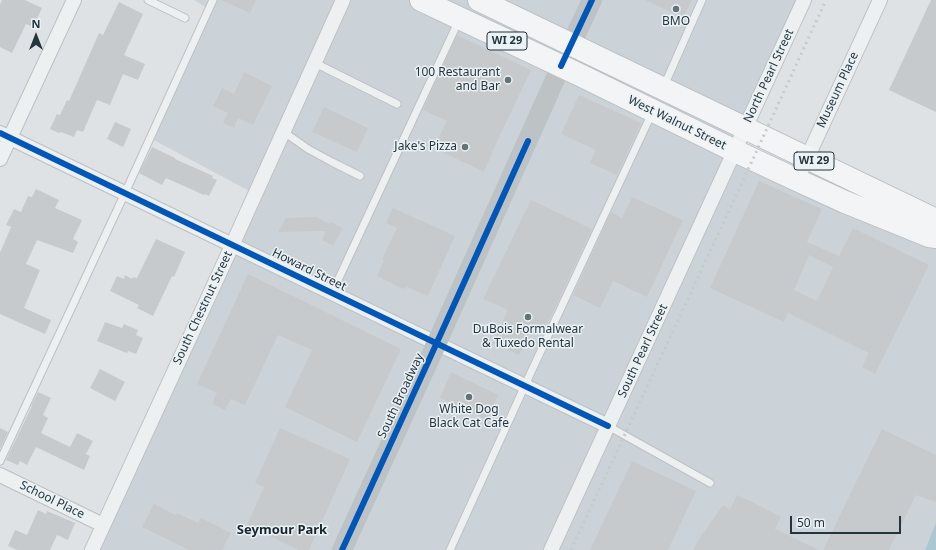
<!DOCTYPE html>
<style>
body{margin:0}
#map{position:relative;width:936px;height:550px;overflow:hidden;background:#dfe2e4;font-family:"Noto Sans",sans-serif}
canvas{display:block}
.north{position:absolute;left:16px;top:16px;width:40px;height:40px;-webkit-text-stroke:3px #ebf2f5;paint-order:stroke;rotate:0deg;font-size:11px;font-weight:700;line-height:16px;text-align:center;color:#25353e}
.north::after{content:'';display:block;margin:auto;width:14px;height:18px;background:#25353e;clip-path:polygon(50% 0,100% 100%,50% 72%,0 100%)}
.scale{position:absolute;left:790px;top:516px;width:111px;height:18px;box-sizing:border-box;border:2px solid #25353e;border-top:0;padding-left:5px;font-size:12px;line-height:14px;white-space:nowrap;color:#25353e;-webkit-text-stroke:3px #ebf2f5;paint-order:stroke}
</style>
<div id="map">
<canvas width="936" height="550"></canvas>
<div class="north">N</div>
<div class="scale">50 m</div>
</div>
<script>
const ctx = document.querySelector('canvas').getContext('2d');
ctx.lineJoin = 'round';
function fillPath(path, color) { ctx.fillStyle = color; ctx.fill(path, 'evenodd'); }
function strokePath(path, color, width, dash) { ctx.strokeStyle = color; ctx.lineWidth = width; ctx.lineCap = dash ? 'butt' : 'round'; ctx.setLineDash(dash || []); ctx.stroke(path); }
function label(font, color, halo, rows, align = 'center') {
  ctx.font = font + ' "Noto Sans",sans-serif'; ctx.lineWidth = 3; ctx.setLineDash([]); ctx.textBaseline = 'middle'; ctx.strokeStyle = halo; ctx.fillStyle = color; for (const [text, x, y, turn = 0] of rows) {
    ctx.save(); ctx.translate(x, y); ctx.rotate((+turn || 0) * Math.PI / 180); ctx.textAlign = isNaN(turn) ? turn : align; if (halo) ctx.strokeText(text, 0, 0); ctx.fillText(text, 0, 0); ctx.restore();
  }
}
fillPath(new Path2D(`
 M194 0H804L735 151 936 237V522L925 550H92L255 194 150 138 209 9Z`), '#ccd3d8');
fillPath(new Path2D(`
 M936 522V550H925Z`), '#aac7d2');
fillPath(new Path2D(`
 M2 0H25L42 8 33 27 26 24 12 53 0 47V5Z
 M221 0H256L250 13Z
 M645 0H692L683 18Z
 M931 0H936V112L889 90Z
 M119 2 143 14 124 55 145 64 138 80 123 74 110 105 97 100 83 132 77 130 74 137 61 132 59 133 50 129 57 114 60 115 67 100 69 101 99 33 103 35Z
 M457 35 531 70 495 146 484 172 434 148 447 121 423 110Z
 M244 72 272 86 253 125 238 118 234 128 223 123 228 113 213 106 222 88 234 94Z
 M579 95 641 123 617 175 590 163 596 150 561 134Z
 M324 107 368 128 357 152 312 132Z
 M115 122 131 129 123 147 107 139Z
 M152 147 175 158V159L213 176 212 178 217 180 209 196 205 194 204 195 166 178 162 185 139 173Z
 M759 181 822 209 807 242 839 256 853 228 929 265 875 374 862 367 869 353 788 313 784 322 710 288ZM809 255 833 267 817 301 794 290Z
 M36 189 59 200 55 208 82 220 73 239 78 242 73 253 37 240 26 264 40 270 24 308 51 320 45 334 0 314V253L11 227 6 225 14 209 21 212 28 196 32 197Z
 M632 197 683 220 647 297 613 281 600 308 573 295 611 212 622 218Z
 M531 200 592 229 545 329 533 324 519 355 493 343 508 310 483 299Z
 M393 208 455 236 428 296 407 287 403 289 377 276 384 260 382 259 397 228 386 223Z
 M316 217 330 224 331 222 342 228V229L344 230 341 231 333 246 322 240 326 231 278 232 286 218Z
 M156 239 185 252 174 277 172 276 153 316 137 308 139 305 110 291 117 276 124 279 125 275 132 279 133 277 137 278Z
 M248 274 401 349 357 442 285 407 312 350 278 335 245 405 231 399 225 410 212 404 217 393 197 384Z
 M105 322 122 328 124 324 138 330 136 335 143 338 136 354 128 351 127 353 97 341Z
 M100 369 125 382 115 401 90 388Z
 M451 372 498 395 487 420 440 398Z
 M38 392 51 398 43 415 48 418 41 433 70 447 77 433 93 441 86 454 90 456 84 470 36 447 27 465 20 461 18 465 6 460 32 406H31Z
 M0 428 8 432 0 449Z
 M280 428 350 459 309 550H298L247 525 264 487 255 483Z
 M882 429 936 455V502L916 495 889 550H823Z
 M632 461 696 491 668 550H590Z
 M737 495 752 502 781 517 775 529 819 550H693L697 542 723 505 730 509Z
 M154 504 176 515 177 513 198 523 201 518 231 533 222 550H189L142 527Z
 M38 510 46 514 47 511 75 523 68 540 57 535 50 550H17L8 546 15 530 27 535Z`), '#c7cacc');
const lane = new Path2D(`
 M148 0 185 18
 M315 63 397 104
 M664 86 702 0
 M284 132 308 149 332 162 360 176
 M332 293 459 20
 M608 426 710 483
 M0 461 125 193 213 0
 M450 550 532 370 652 113`);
const street = new Path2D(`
 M0 133 608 426
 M0 159 74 0
 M797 180 880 0
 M0 475 103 525
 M92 550 225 261 343 0
 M551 550 804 0`);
const primary = new Path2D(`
 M421 0 580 75 735 151 797 180 845 202 929 236 936 237
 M479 0 936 220`);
strokePath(lane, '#bdc0c2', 9);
strokePath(street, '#bdc0c2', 16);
strokePath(primary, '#babfc2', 24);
strokePath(lane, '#edf0f1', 7);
strokePath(street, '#edf0f1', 14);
strokePath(new Path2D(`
 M342 550 429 360 561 66 592 0`), '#bdc2c4', 20);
strokePath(primary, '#f3f4f5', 22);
strokePath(new Path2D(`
 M571 550 747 172 826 0`), '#c6cacc', 3, [2, 4]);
strokePath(new Path2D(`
 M561 66 592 0
 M0 133 608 426
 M342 550 429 360 528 141`), '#0057b8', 6);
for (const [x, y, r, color] of [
 [676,9,4,"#667278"],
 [508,80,4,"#667278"],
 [465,147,4,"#667278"],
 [528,317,4,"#667278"],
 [469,397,4,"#667278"]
]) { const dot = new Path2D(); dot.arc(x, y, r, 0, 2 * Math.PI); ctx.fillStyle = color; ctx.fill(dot); strokePath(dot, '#ebf2f5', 1.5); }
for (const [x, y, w] of [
 [507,41,40],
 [814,161,40]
]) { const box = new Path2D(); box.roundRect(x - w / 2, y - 9, w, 18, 3); ctx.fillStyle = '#ebf2f5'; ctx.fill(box); strokePath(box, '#25353e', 1); }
label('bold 11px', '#25353e', null, [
 ["WI 29",507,41],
 ["WI 29",814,161]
]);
label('12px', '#25353e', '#ebf2f5', [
 ["BMO",676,22],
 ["100 Restaurant",500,73,"right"],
 ["and Bar",500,87,"right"],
 ["Jake's Pizza",457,147,"right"],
 ["DuBois Formalwear",528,330],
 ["& Tuxedo Rental",528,344],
 ["White Dog",469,410],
 ["Black Cat Cafe",469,424]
]);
label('12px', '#25353e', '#ebf2f5', [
 ["North Pearl Street",769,76,-65],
 ["Museum Place",838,90,-65],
 ["West Walnut Street",677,123,26],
 ["Howard Street",309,270,26],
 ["South Chestnut Street",203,308,-65],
 ["South Pearl Street",643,351,-65],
 ["South Broadway",401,396,-65],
 ["School Place",52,500,26]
]);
label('bold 13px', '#17252e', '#ebf2f5', [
 ["Seymour Park",282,530]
]);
</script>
